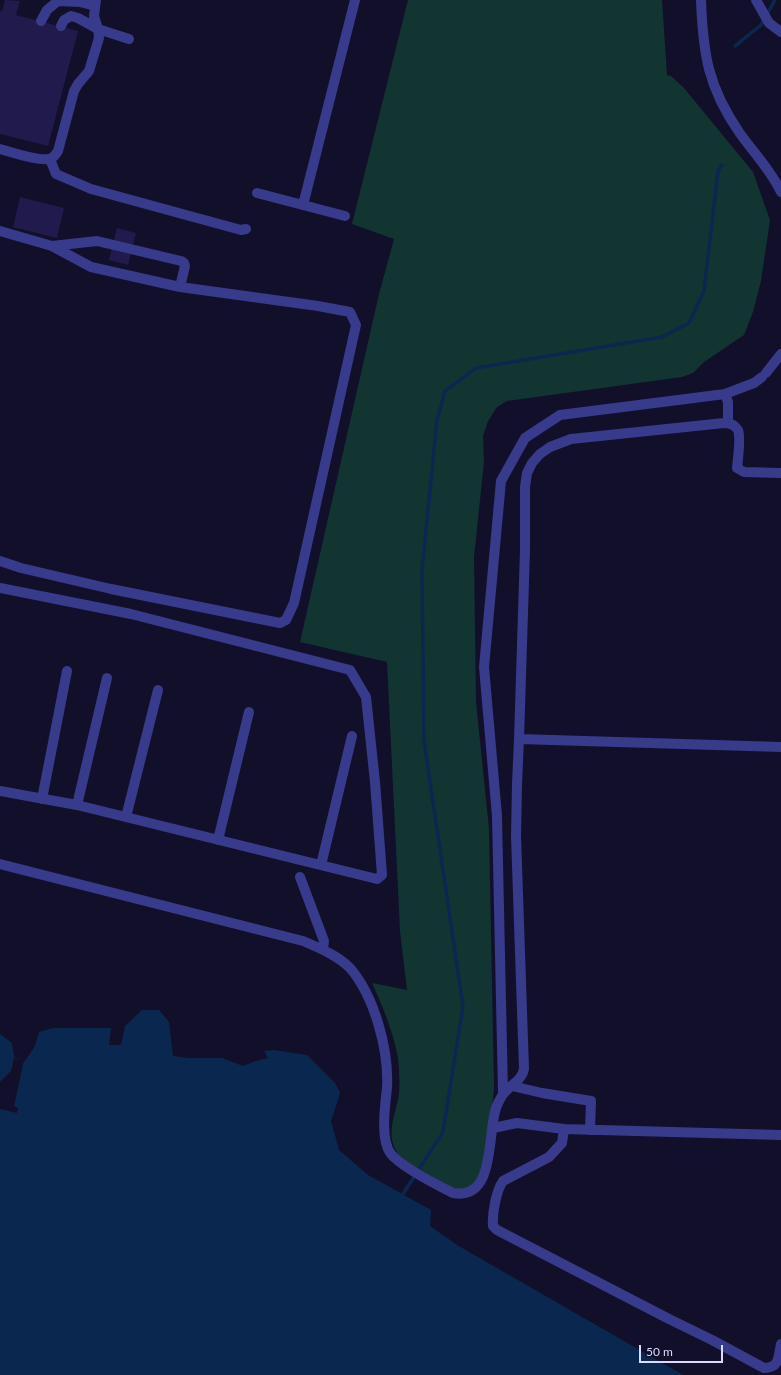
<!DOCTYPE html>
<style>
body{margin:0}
#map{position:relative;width:781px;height:1375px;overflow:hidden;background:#120f2b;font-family:Lato,sans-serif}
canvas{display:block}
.scale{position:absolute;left:639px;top:1345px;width:84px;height:18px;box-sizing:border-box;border:2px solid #dbd9ff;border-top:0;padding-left:5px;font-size:12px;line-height:14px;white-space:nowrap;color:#dbd9ff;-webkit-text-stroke:3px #120f2b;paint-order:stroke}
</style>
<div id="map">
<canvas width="781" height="1375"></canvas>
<div class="scale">50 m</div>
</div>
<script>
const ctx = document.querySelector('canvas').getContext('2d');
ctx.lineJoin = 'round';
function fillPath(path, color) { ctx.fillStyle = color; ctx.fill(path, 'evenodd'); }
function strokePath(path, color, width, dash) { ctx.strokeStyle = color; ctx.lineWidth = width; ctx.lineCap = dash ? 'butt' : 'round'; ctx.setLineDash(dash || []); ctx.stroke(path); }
fillPath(new Path2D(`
 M408 0H662L667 75 671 76 684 88 753 172 770 220 761 281 753 312 744 335 704 362 693 373 682 377 507 401 497 407 488 421 483 436 484 462 474 557 476 702 489 829 494 1088 488 1156 478 1185 456 1191 404 1160C382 1140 395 1118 399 1094 400 1085 399 1067 398 1058 393 1031 383 1007 372 983L407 990 400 931 387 662 300 642 379 294 394 239 352 224Z`), '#123532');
fillPath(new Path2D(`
 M142 1010H159L169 1022 173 1056 189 1058H222L243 1066 256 1061 268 1058 264 1051 274 1050 307 1055 335 1083 340 1093 331 1121 339 1150 368 1175 431 1210 430 1226 457 1245 683 1375H0V1034L12 1043 14 1057 25 1061 35 1046 39 1032 53 1028H111L109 1045H121L125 1026Z`), '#0a284f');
fillPath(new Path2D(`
 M14 1058 24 1060 14 1106 18 1108 17 1113 0 1109V1082L11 1071Z`), '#120f2b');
strokePath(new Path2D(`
 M735 46 761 25 775 0
 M401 1197 443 1132 463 1006 424 741 422 570 437 420 445 391 476 368 662 337 689 323 704 291 718 171 722 165`), '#0a284f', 3.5);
fillPath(new Path2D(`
 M5 0 20 1 16 15 78 31 48 146 0 134V11L2 12Z
 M20 197 64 208 57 238 13 227Z
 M117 228 136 233 128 265 109 260Z`), '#211a4d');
strokePath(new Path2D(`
 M701 0C703 54 708 87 739 132 753 152 771 170 781 192
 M756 0 769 23 781 32
 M41 21 47 10 58 1 80 2 95 6
 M61 26 64 20 71 16 78 18 98 29 129 39
 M0 149C12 152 42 163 52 158 55 156 56 154 58 151L74 91 78 84 89 71 99 38 98 29 94 16 96 0
 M50 159 56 174 91 189 241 230 246 229
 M257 193 345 216
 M303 205 355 0
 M0 231 52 246 91 267 180 287 318 306 350 312 356 325 294 603 286 620 280 623 111 589 21 568 0 561
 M52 246 97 241 181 261 184 263 185 266 180 287
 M766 373 781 354
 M725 394 728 402V423
 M0 588 131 614 350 670 366 697 375 782 382 875 377 879 77 805 0 791
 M519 739 781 747
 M42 799 67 671
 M77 805 107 678
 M126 817 158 690
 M218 840 249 712
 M0 864 303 941C319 948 337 955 350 968 375 997 389 1051 387 1088 385 1106 380 1140 391 1154 402 1167 437 1185 453 1193 496 1201 487 1134 496 1108 498 1103 501 1096 505 1092 512 1084 522 1080 524 1069L516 836 517 784 519 739 525 550V487L527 473 532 463 540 454 550 447 571 439 724 423C729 423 735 425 738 430 741 438 738 458 737 468L744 472 781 473
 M321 865 352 736
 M300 877 324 941 323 949
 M512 1086 542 1093 591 1101 590 1130
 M503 1093 497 816 484 667 501 481 525 438 560 415 725 394 754 383 762 377
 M493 1128 517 1123 564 1129 562 1143 549 1157 503 1181C496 1191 492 1214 493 1226L497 1230 669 1319 712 1340 764 1368C780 1368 778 1357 781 1344
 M564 1129 781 1135`), '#383a8c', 10);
</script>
